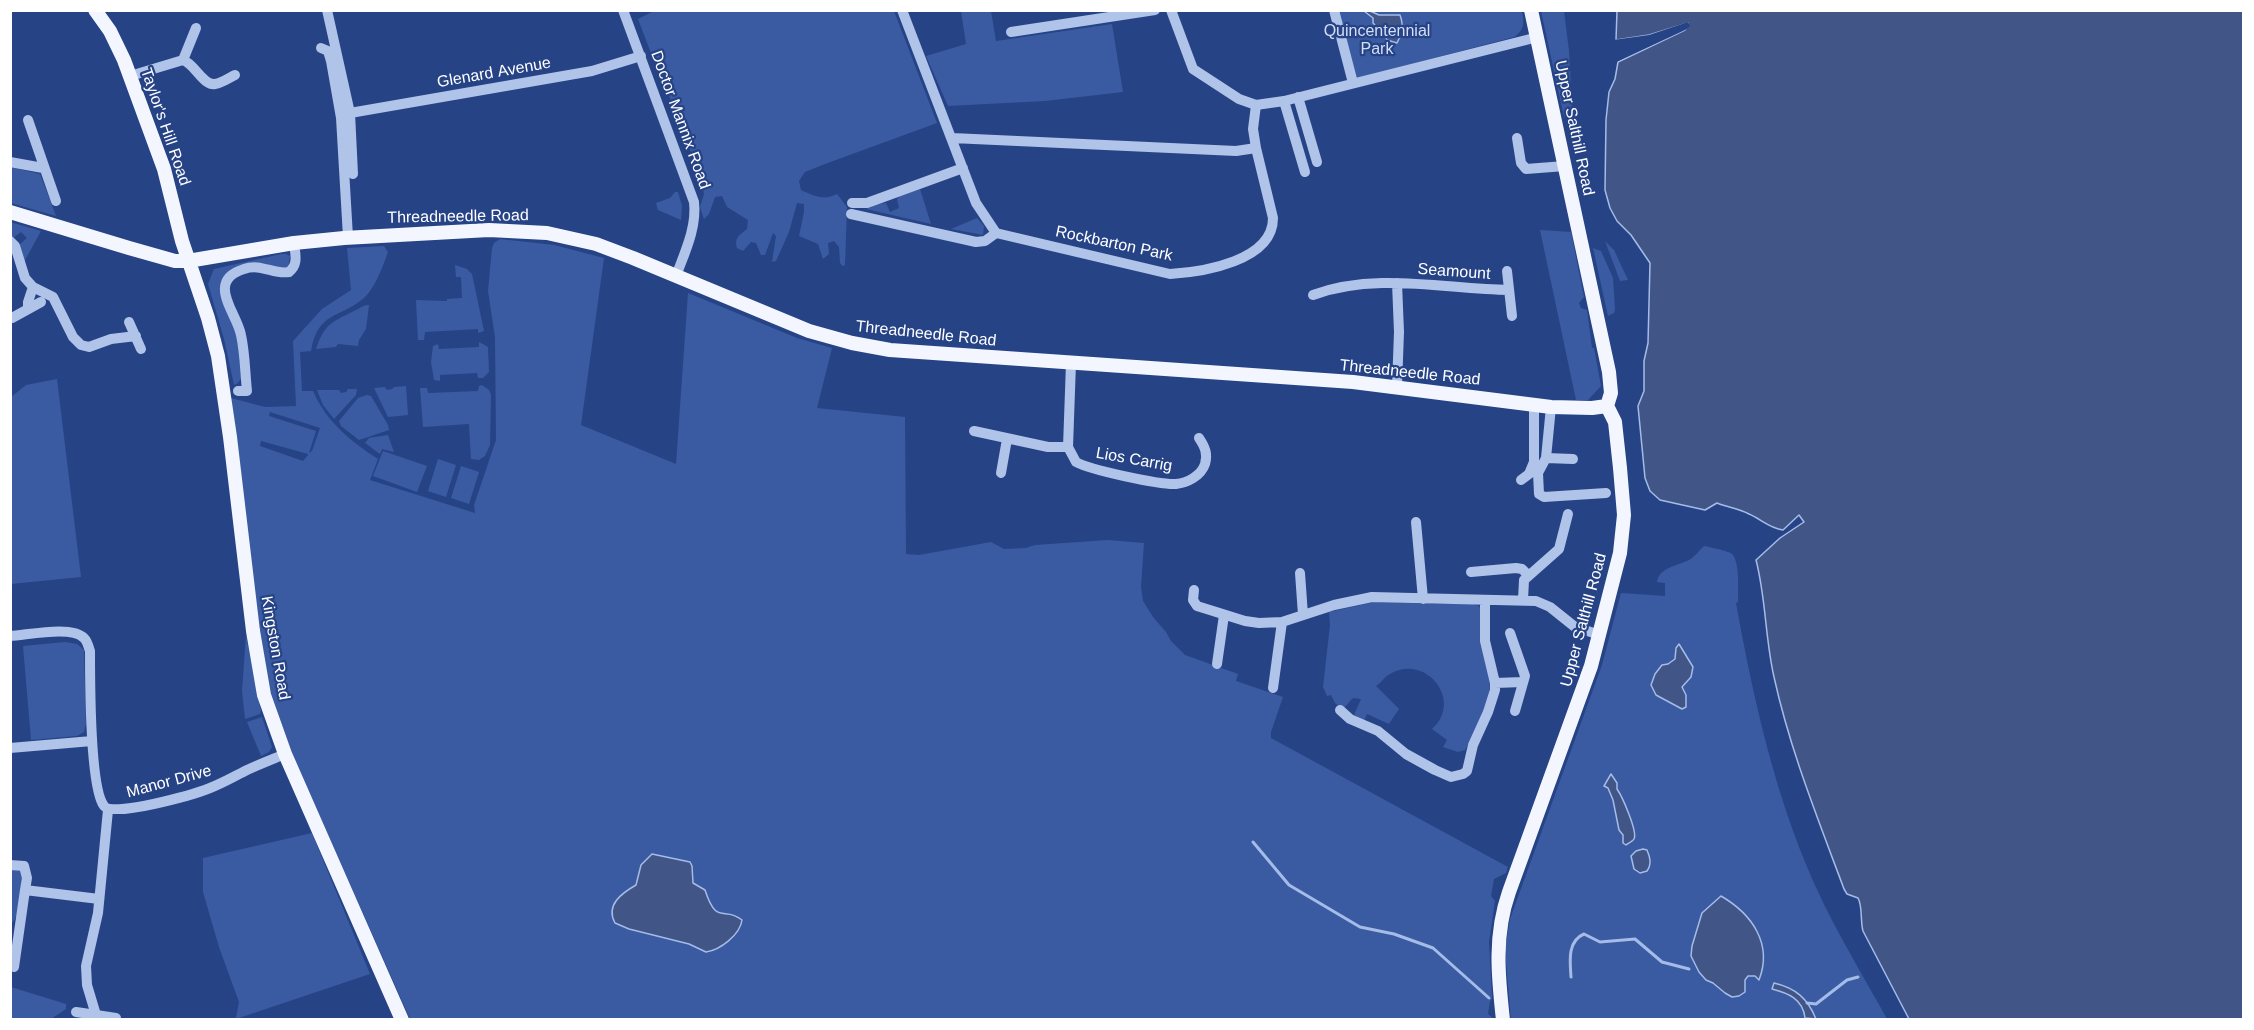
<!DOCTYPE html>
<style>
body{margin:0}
#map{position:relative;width:2254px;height:1030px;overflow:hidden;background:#264386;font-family:Arial,sans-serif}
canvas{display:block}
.frame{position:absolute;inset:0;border:12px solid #fff;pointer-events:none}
</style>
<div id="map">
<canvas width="2254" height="1030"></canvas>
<div class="frame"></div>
</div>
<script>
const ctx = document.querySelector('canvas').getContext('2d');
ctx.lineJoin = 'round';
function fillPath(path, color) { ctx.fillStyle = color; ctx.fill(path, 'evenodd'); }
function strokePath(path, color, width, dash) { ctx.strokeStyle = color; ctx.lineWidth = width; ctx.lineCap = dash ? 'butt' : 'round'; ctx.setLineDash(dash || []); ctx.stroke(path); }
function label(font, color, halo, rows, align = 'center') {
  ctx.font = font + ' Arial,sans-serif'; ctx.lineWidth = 4.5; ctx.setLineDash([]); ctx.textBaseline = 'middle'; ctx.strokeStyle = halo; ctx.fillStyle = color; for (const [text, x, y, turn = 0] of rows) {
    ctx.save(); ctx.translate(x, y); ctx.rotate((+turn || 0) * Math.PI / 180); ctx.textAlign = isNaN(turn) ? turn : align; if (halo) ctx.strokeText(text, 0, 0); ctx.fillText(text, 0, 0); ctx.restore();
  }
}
fillPath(new Path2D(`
 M656 10 894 11 937 123 825 164 805 172 799 181 801 190C814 196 824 201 837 194L847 207 845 265 843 266 840 263 839 247 834 241 828 243 829 254 823 259 818 244 799 236 804 212V204L797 203 789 232 776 261 772 262 776 236 773 233 765 255H761L756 243 751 242 743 251 737 248C734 237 740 235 747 229L748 220 727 207 722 196 715 197 709 214 704 219 700 207 704 194 701 178 664 83 665 76 669 74 668 71 659 74 638 19Z
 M961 11H991L996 41 1112 24 1123 92 1045 101 948 106 926 56 966 44Z
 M1336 11H1522C1524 22 1525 30 1514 37L1355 79Z
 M1541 11H1564L1569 51 1572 106 1570 112 1564 117Z
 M10 167 40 174 56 216 11 203Z
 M920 189 931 224 866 209 878 204 886 203 890 212 899 208 897 199 900 196Z
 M675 192H678L682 206 681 220 658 210 656 203 670 198Z
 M977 218 984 226 983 235 951 229Z
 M10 222 41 231 23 264 19 245 27 238 21 232 13 238 11 235Z
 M1540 230 1571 232 1584 297 1579 303 1581 308 1587 310 1592 348H1594L1601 386 1588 400H1576Z
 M500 239 554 245 604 258 581 425 676 464 688 293 797 338 832 348 817 408 905 417 906 554 919 555 991 542 1004 549 1026 548 1035 545 1108 540 1144 543 1141 587 1143 601 1153 617 1166 632 1171 641 1185 655 1238 674 1236 681 1283 697 1271 732V738L1508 867 1506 873 1494 879 1491 896 1495 901 1489 942 1492 999 1490 1001 1488 1014 1494 1019H410L286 740 269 691 262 656 231 398 265 407 296 406 293 341 322 309 351 290 347 248 384 246 388 252C383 266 375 288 364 298 339 319 318 311 311 351L300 352 302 391H313C326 421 350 441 378 459L370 480 475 513 474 505 496 440 495 337 488 291 492 248 494 243ZM270 412 320 428 312 451 309 453 316 431 269 416ZM261 441 308 454V455L303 461 260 446Z
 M1605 241 1614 250 1628 280 1620 281Z
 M1593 248 1601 251 1613 278 1615 309 1614 313 1608 316Z
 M281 254H286L290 256 288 269 273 266 225 277 237 332 242 377 238 383 234 385 224 339 208 284 214 269Z
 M455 265 467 269 472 274 484 331 478 333V329L425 332 424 340H418L416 300 447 301V299L462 298 461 277H456Z
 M369 305 366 329 359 340 358 346 338 344 336 347 316 349C325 322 333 322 356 310 361 308 363 305 369 305Z
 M479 342 488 347 489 372 483 378H478L477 373 440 375V381L434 380 431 362 433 346 438 344 439 349 479 347Z
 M57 379 81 577 11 584V397L26 385Z
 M482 385 489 390 491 395 490 445 485 456 479 460 471 459 469 424 423 427 420 388H427L428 393 478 391 479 386Z
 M406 386 408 415 388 417 374 388 385 387 387 390 392 389 394 387Z
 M348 389H357L356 395 334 419 323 405 317 390H339L341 393 346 392Z
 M367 395 371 396 388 425 389 430 359 440 341 426 339 421 358 398Z
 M388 435 394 452 382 449 380 454 365 443 369 438Z
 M383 451 427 466 417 492 373 476Z
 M438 459 456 465 446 497 428 491Z
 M461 466 479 472 469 504 451 498Z
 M1704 546C1709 547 1729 551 1732 554 1740 561 1738 592 1738 602L1736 603C1752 691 1771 778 1805 862 1827 917 1859 968 1887 1019L1511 1020 1505 949 1510 919 1602 665 1621 593 1665 596V583L1657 582C1659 567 1678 566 1689 560 1695 557 1699 550 1704 546Z
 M1379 601 1427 604H1473L1479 606 1481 611C1484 634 1493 673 1489 695 1486 714 1474 733 1465 750L1458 752 1443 747 1447 740 1432 729C1464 701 1426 653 1390 674 1385 676 1381 683 1376 686L1399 709 1389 724 1367 714 1364 721 1354 715 1361 699 1353 698 1345 707 1341 708 1335 703 1331 695 1327 696 1323 687 1330 625 1329 612Z
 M246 635 261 711 260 714 245 719 242 691Z
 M65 642 77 644 84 650 86 724 84 732 77 736 31 740 23 646Z
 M262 717 272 747 269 752 261 756 247 722Z
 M312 833 370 974 236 1019H230L236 1018 239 1002 219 947 203 892V858Z
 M11 869 21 871 23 874 17 915 13 922H11Z
 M11 987 66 1004V1009L51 1019H11Z`), '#3a5ba2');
const water = new Path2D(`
 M1364 11H1370L1379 15H1400C1404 26 1402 33 1397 43L1387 40 1385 35 1373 23V18Z
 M1617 11H2243V1019H1909L1863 931C1860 921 1863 907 1858 898L1847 894 1844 889C1818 819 1790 750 1774 677 1765 638 1766 598 1756 560L1780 538 1804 522 1799 515 1783 530C1769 528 1761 519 1749 514 1739 509 1727 507 1717 503L1705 510 1660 500 1650 491 1645 478 1638 406 1644 391V361L1648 343 1650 263 1631 235 1617 221 1610 208 1605 190 1606 120 1609 92 1615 79 1618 62 1685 30 1688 23 1649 35 1616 40Z
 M1679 644 1693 667 1691 677 1682 687 1686 695V707L1682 709 1656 695 1651 685 1655 674 1662 665 1668 664 1675 659 1676 648Z
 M1611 774 1617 783V789C1622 796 1638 832 1634 839 1633 841 1627 844 1626 845L1623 843V835L1619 830 1613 800 1608 788 1604 786Z
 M1643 849 1647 850C1650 857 1652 864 1647 871L1640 873 1634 869 1631 856 1636 851Z
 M652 854 690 862 692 866 693 883 705 890C717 927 724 905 742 920 740 935 720 950 706 952L689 944 629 929 615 923C605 905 622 893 636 885L641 865Z
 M1721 896C1752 914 1773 944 1759 980L1755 976H1748L1745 980V992L1739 996 1732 997 1725 993 1713 983 1706 980 1699 972 1691 956 1692 946 1702 913Z
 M1774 983C1796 988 1808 999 1816 1019L1805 1018C1803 999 1788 993 1772 989Z`);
fillPath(water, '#415687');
strokePath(water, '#a5bce9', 1.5);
fillPath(new Path2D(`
 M1688 22 1690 26 1685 30 1614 63 1616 59 1685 27 1650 38 1616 43 1613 40 1649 35Z`), '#264386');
strokePath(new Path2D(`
 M1253 842 1289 885 1360 927 1394 934 1433 948 1489 998
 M1571 977C1570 962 1567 941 1584 934L1600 942 1635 939 1662 962 1689 969
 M1807 1003 1816 1004 1847 980 1858 977`), '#a5bce9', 3);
strokePath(new Path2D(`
 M327 10 350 113 353 174
 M623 10 694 202C697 227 685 252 676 276
 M902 10 976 203 996 233 1170 274C1203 272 1273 261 1273 218L1256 148 1253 129 1256 105
 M1171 10 1193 69 1239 99 1256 105 1284 101 1538 37
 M1334 10 1353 83
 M1011 32 1155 10
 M321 48 328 51 331 61 341 118 348 237
 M183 60 196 28
 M130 76 183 60C195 64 203 86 215 84 222 83 229 78 235 75
 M1298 97 1317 162
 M1284 101 1305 172
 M350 113 592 71 641 56
 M28 120 56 201
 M952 138 1236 151 1256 148
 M1517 138 1521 163 1526 169 1565 166
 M10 162 43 168
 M852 203H867L963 168
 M851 214 976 242 985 241 996 233
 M10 241 15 246 25 278 33 287 53 297 73 337 81 345 89 347 111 339 136 336
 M1507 271 1512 316
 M1397 283 1399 332 1397 386
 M1313 295C1376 272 1444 289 1509 290
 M28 309V302L33 287
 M12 318 41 302
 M129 322 141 349
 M1071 363 1068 447 1076 462C1090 470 1160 485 1176 484 1187 483 1201 476 1205 464 1208 454 1205 447 1199 438
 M238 391H247C245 372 245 353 241 335 237 313 205 281 244 269 261 263 274 275 289 272 299 264 295 254 294 243
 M1551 407 1546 458 1573 459
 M974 431 1048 447H1068
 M1546 458 1538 473 1539 494 1544 497 1606 493
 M1001 473 1007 439
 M1521 480 1529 474 1534 462V404
 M1416 522 1423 599
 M1471 572 1516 568 1522 569 1528 575
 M1300 573 1303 615
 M1194 590 1193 600 1197 606 1245 621 1259 623 1282 622 1334 605 1372 597 1536 601 1550 607 1575 627 1600 635
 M1523 600 1524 580 1559 549 1568 514
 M1510 633 1525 676 1515 711
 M10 636C28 635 72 625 84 638 88 642 88 646 90 651 90 678 90 788 104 806 113 818 195 794 210 788 223 783 235 776 247 770 260 764 273 759 285 754
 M1217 664 1224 615
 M1495 683 1523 682
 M1273 688 1282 622
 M1340 710 1350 719 1378 731 1406 754 1435 770 1451 777 1463 774 1467 771 1473 745 1488 712 1495 690V683L1485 641V600
 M10 748 92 741
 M10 865 24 866 27 878 25 890
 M14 967 25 890 99 899
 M76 1012 116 1018
 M96 1015 87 985 86 966 98 913 108 810`), '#b0c3e8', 10);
strokePath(new Path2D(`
 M95 10 110 31 124 60 164 169 182 241 208 318 218 356 230 437 253 631 264 695 285 754 402 1020
 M1531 10 1609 372 1611 393 1607 406
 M10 212 129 248 175 261H188L294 243 344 238 489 230 547 233 596 244 633 258 809 331 852 343 890 350 1353 382 1551 407 1592 408 1607 406
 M1503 1020C1498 975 1494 935 1509 892L1591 666 1620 553 1624 515 1620 468 1615 422 1607 406`), '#f3f6fe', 14);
label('16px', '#d4dff6', '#264386', [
 ["Quincentennial",1377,32],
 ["Park",1377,50]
]);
label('16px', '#fff', '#264386', [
 ["Glenard Avenue",494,73,-10],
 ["Doctor Mannix Road",680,120,70],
 ["Taylor's Hill Road",165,127,71],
 ["Upper Salthill Road",1574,128,78],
 ["Threadneedle Road",458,217,-1],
 ["Rockbarton Park",1114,244,12],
 ["Seamount",1454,272,4],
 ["Threadneedle Road",926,334,6],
 ["Threadneedle Road",1410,373,6],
 ["Lios Carrig",1134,460,10],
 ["Upper Salthill Road",1584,620,-75],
 ["Kingston Road",275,648,80],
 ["Manor Drive",169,782,-15]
]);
</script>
